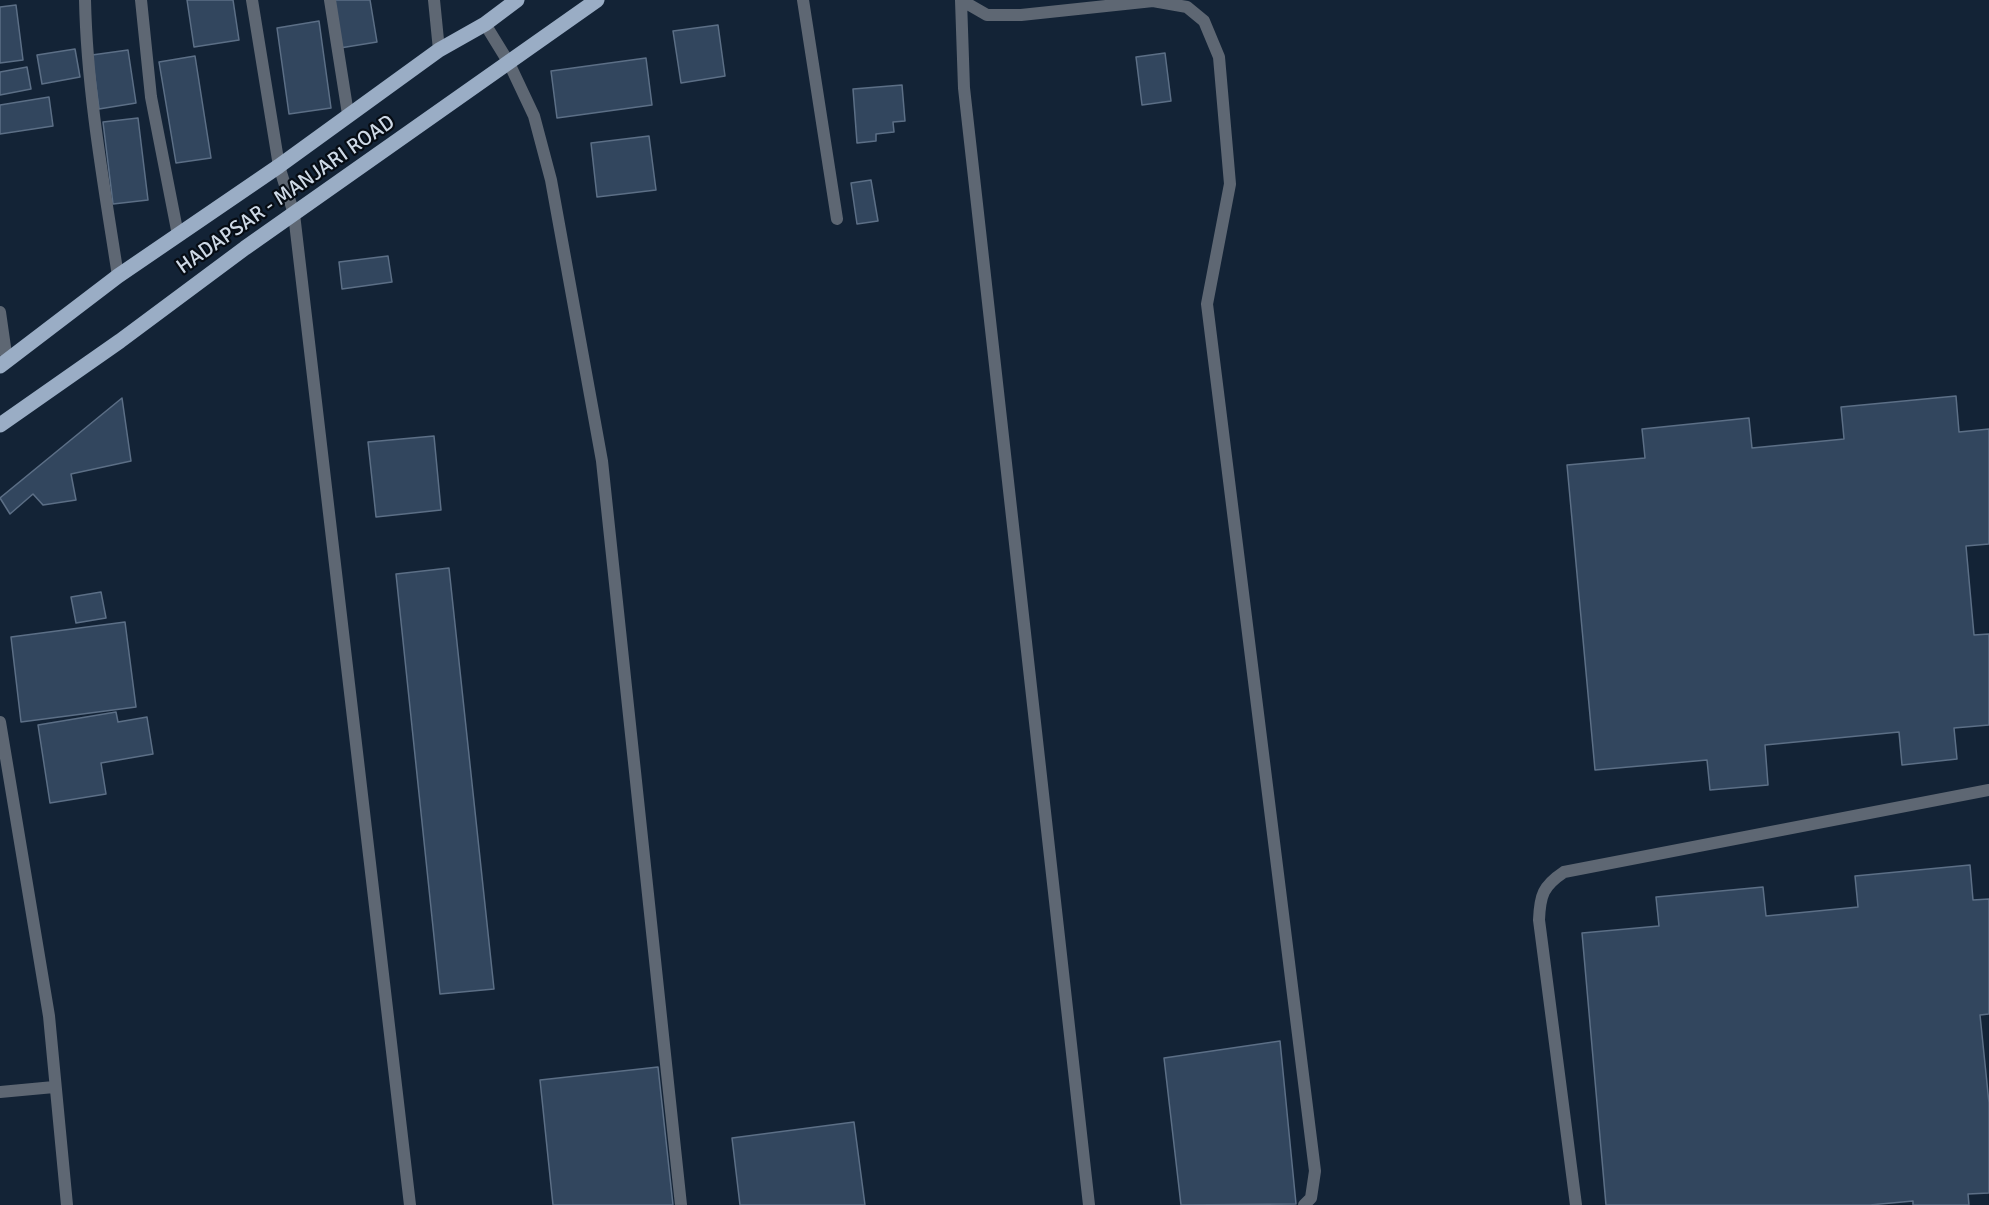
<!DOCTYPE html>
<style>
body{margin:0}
canvas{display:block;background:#132336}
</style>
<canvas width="1989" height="1205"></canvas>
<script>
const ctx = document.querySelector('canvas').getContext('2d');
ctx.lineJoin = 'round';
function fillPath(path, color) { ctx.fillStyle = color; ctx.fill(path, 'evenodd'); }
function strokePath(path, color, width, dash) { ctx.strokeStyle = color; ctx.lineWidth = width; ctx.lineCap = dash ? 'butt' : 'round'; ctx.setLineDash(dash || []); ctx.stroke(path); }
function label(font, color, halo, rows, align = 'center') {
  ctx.font = font + ' Signika,sans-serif'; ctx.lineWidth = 4.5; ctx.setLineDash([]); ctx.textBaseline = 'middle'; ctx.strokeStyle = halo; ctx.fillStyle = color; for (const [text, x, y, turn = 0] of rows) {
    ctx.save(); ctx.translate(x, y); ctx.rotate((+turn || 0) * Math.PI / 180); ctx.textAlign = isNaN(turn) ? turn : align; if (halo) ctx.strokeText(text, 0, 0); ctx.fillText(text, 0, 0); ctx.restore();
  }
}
const building = new Path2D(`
 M187 0H233L239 40 194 47Z
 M332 0H370L377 42 340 48Z
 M16 5 23 60 0 63V7Z
 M319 21 331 108 289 114 277 28Z
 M718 25 725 76 681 83 673 31Z
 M75 49 80 77 42 84 37 55Z
 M128 50 136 103 99 109 92 55Z
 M1165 53 1171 101 1142 105 1136 57Z
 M195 56 211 158 176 163 159 62Z
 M646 58 652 105 557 118 551 71Z
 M27 67 31 89 0 95V72Z
 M902 85 905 121 893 122 894 132 876 134V141L857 143 853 89Z
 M49 97 53 126 0 134V105Z
 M138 118 148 200 113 204 103 122Z
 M649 136 656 190 597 197 591 143Z
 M871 180 878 221 857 224 851 183Z
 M388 256 392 282 342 289 339 262Z
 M1956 396 1959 432 1989 429V544L1966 546 1974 635 1989 634V725L1954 728 1957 759 1902 765 1899 732 1765 745 1768 785 1710 790 1707 760 1595 770 1567 465 1645 458 1642 429 1749 418 1752 448 1844 439 1841 407Z
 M122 398 131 461 71 474 76 500 43 505 33 494 10 514 0 498Z
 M434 436 441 510 376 517 368 442Z
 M449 568 494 989 440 994 396 574Z
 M101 592 106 618 76 623 71 597Z
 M125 622 136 707 21 722 11 637Z
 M116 712 118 722 147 717 153 754 101 763 106 794 50 803 38 725Z
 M1970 865 1973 900 1989 899V1014L1980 1015 1989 1103V1193L1968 1194 1969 1205H1913V1201L1870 1205H1606L1582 933 1659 926 1656 897 1763 887 1766 916 1858 907 1855 876Z
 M1280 1041 1296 1204 1181 1205 1164 1058Z
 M658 1067 673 1205H553L540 1080Z
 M854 1122 865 1205H740L732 1138Z`);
fillPath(building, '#32465e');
strokePath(building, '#5c6f86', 1.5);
strokePath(new Path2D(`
 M803 0 837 219
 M961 0 987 15H1021L1153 1 1187 7 1204 21 1219 57 1230 184 1207 304 1315 1171 1311 1198 1304 1205
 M961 0 964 88 1089 1205
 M509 63 534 116 551 180 602 461 681 1205
 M294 214 410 1205
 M1576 1205 1539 920C1540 895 1543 886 1564 872L1989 790`), '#5e6773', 12);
strokePath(new Path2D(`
 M85 0C87 92 104 185 118 276
 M141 0 151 97 178 235
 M252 0 279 166 294 214
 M330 0 348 114
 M434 0 439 50
 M485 24 509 63
 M0 312 7 361
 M0 722 49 1016 67 1205
 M0 1092 54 1087`), '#5e6773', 12);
strokePath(new Path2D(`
 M0 366 118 276 279 166 439 50 485 24 517 0
 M0 425 120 341 245 248 597 0`), '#9aadc5', 15);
label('21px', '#ced9e6', '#060c14', [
 ["HADAPSAR - MANJARI ROAD",286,195,-35]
]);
</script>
